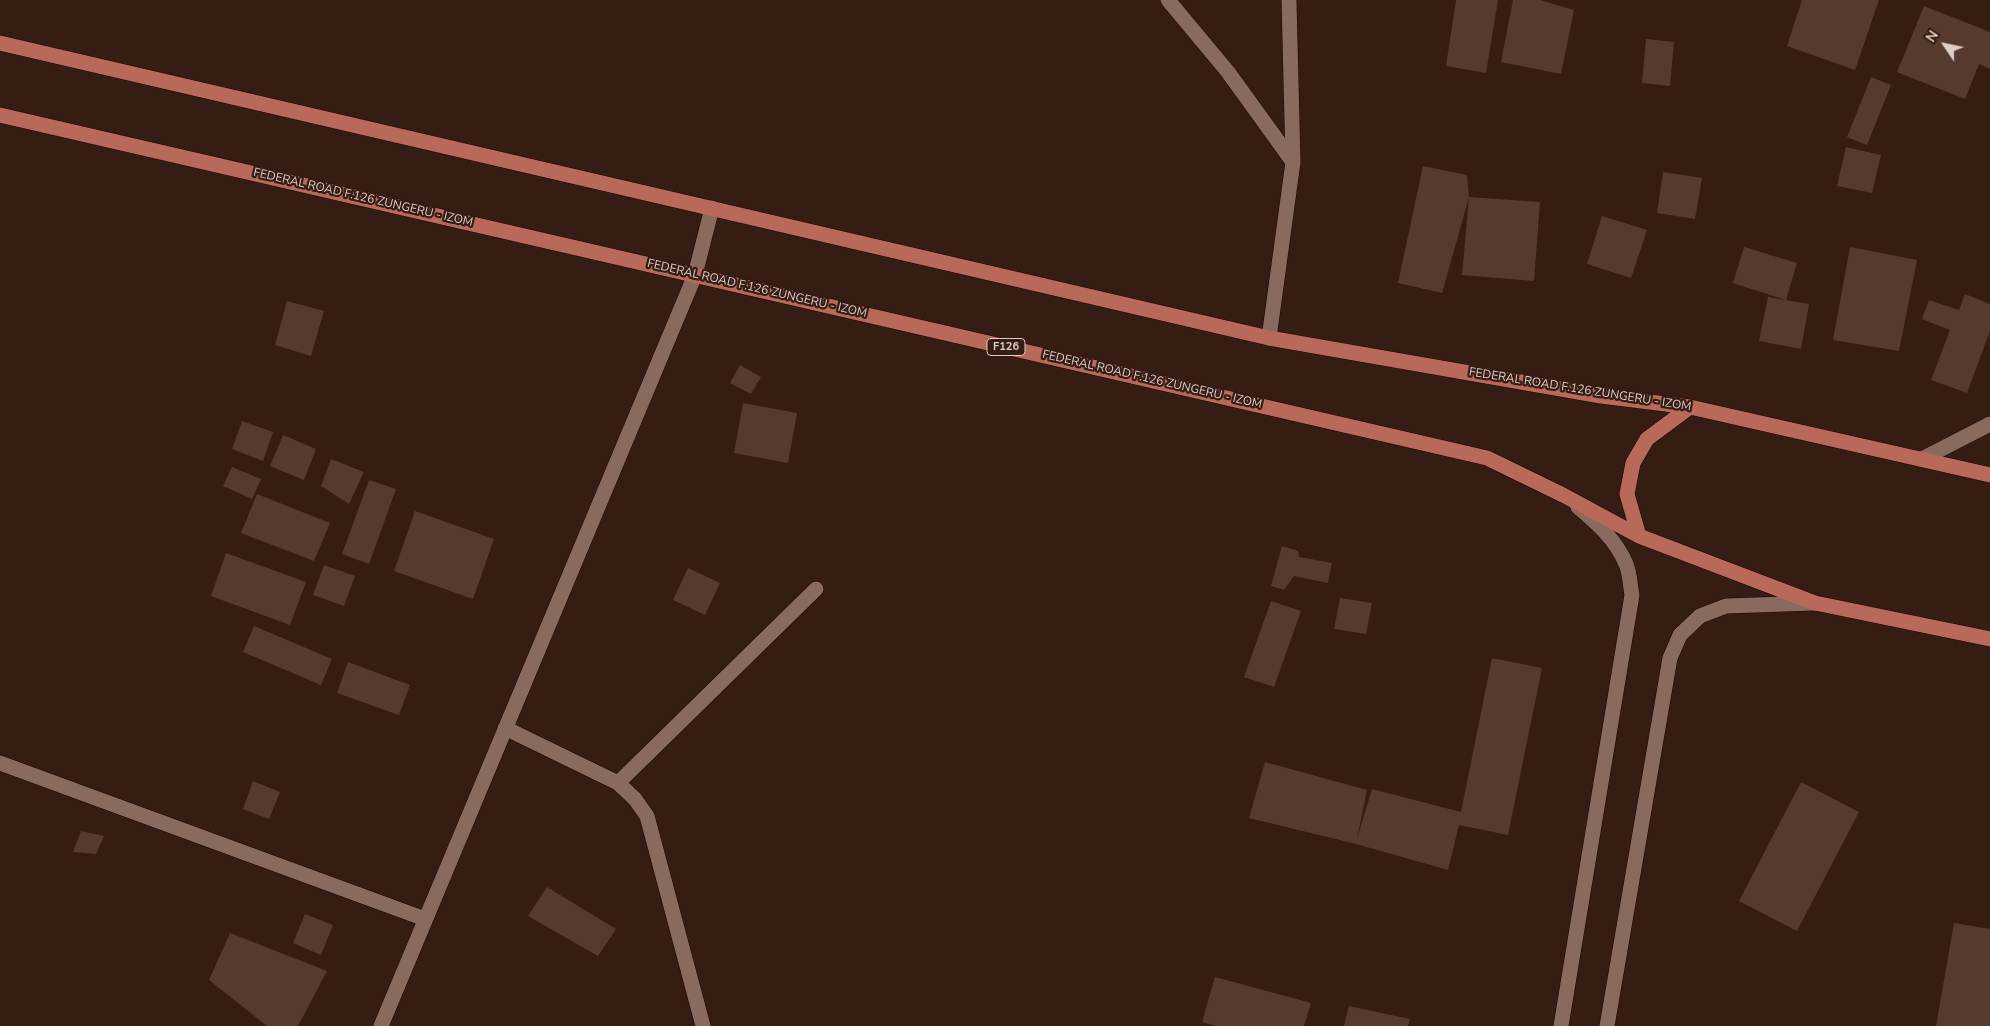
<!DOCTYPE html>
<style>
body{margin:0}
#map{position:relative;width:1990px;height:1026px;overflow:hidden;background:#351d14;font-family:"Nunito Sans",sans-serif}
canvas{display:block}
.north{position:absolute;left:1920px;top:20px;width:50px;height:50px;-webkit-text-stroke:4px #351d14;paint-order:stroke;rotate:304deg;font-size:14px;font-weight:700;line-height:20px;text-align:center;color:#dfcec8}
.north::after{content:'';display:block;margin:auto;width:18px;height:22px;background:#dfcec8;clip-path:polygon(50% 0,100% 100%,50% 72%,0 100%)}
</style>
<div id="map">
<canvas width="1990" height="1026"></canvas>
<div class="north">N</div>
</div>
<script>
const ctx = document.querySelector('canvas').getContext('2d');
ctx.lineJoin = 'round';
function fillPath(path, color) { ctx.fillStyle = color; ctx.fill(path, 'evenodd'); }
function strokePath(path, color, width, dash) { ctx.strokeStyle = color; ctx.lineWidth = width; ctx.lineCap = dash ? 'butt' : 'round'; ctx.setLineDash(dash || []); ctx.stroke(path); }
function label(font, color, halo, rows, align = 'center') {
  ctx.font = font + ' "Nunito Sans",sans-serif'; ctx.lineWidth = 4.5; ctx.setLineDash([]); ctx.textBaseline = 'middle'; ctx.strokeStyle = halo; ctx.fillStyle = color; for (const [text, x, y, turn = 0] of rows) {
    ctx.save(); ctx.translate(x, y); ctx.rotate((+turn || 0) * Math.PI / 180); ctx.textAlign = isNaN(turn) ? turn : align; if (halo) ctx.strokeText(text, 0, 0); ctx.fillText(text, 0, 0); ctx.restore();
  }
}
fillPath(new Path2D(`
 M1456 0H1498L1486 73 1446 66Z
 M1513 0H1540L1574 10 1561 74 1501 62Z
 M1802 0H1879L1855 70 1787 46Z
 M1924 6 1990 32V69L1979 64 1965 99 1897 72Z
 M1646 39 1674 42 1670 86 1642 83Z
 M1871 77 1891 85 1867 145 1847 137Z
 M1846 147 1881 155 1872 193 1837 186Z
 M1423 166 1467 175 1469 197 1540 202 1534 281 1462 275 1469 197 1442 293 1398 283Z
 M1663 172 1702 178 1695 219 1657 213Z
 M1602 216 1647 230 1631 278 1587 264Z
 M1744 247 1797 263 1786 300 1733 283Z
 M1850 247 1917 260 1899 351 1833 340Z
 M1965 294 1990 304V331L1967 393 1931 380 1950 330 1922 319 1929 300 1959 310Z
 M1768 297 1809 304 1801 349 1759 341Z
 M287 301 324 311 311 356 275 345Z
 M740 365 761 377 751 394 730 383Z
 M743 403 797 413 788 463 734 453Z
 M242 421 273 432 263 461 232 449Z
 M283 435 316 449 304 480 270 466Z
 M331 459 364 472 349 504 321 486Z
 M232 467 261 479 252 499 223 486Z
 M369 480 396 489 369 564 342 554Z
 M257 494 330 523 314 561 241 533Z
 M415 511 494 539 473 599 394 571Z
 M1282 546 1298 551 1299 557 1332 563 1328 583 1294 576 1284 590 1271 586Z
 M226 553 306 582 290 625 211 596Z
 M324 565 355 576 344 606 313 595Z
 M688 568 720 583 705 615 673 600Z
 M1340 598 1372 603 1366 634 1334 629Z
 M1271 601 1301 611 1274 687 1244 677Z
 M254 626 332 659 321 685 243 652Z
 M1492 658 1542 668 1508 835 1459 825 1448 870 1356 844 1249 818 1265 762 1367 790 1357 839 1372 789 1461 812Z
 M348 662 410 685 399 715 337 693Z
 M253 781 280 792 269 819 243 809Z
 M1801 782 1859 812 1797 931 1739 901Z
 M81 831 104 836 96 854 73 852Z
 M547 887 616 929 598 956 528 916Z
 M305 914 333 925 321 955 293 943Z
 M1954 923 1990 929V1026H1936Z
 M230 933 327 971 298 1026H267L209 980Z
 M1215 977 1311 1003 1304 1026H1216L1202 1022Z
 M1349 1006 1410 1019 1408 1026H1344Z`), '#553a30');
const minor = new Path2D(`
 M1168 0 1228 72 1293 162
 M1269 338 1293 162 1289 0
 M1922 459 1990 424
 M505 728 618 783 635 799 647 816 703 1026
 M0 763 425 919
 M618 783 816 589
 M381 1026 695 275 712 208
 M1561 1026 1632 595C1630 585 1630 573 1626 564 1616 540 1597 523 1578 507
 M1607 1026 1670 658 1680 635 1700 616 1726 606 1815 603`);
const major = new Path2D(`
 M0 43 1269 338 1601 396 1690 407 1990 475
 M0 115 1487 458 1563 495 1639 536 1815 603 1990 639
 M1639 536 1627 494 1633 463 1647 439 1690 407`);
strokePath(minor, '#1c0601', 16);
strokePath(major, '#1c0601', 16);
strokePath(minor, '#886a5e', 15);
strokePath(major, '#b9695a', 15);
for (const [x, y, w] of [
 [1006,347,38]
]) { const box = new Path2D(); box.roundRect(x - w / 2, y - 8.5, w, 17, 4); ctx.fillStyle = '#351d14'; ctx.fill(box); strokePath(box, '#dfcec8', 1); }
label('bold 11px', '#dfcec8', null, [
 ["F126",1006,347]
]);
label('12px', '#dfcec8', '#351d14', [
 ["FEDERAL ROAD F.126 ZUNGERU - IZOM",363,198,13],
 ["FEDERAL ROAD F.126 ZUNGERU - IZOM",757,289,13],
 ["FEDERAL ROAD F.126 ZUNGERU - IZOM",1152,380,13],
 ["FEDERAL ROAD F.126 ZUNGERU - IZOM",1580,390,9]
]);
</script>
